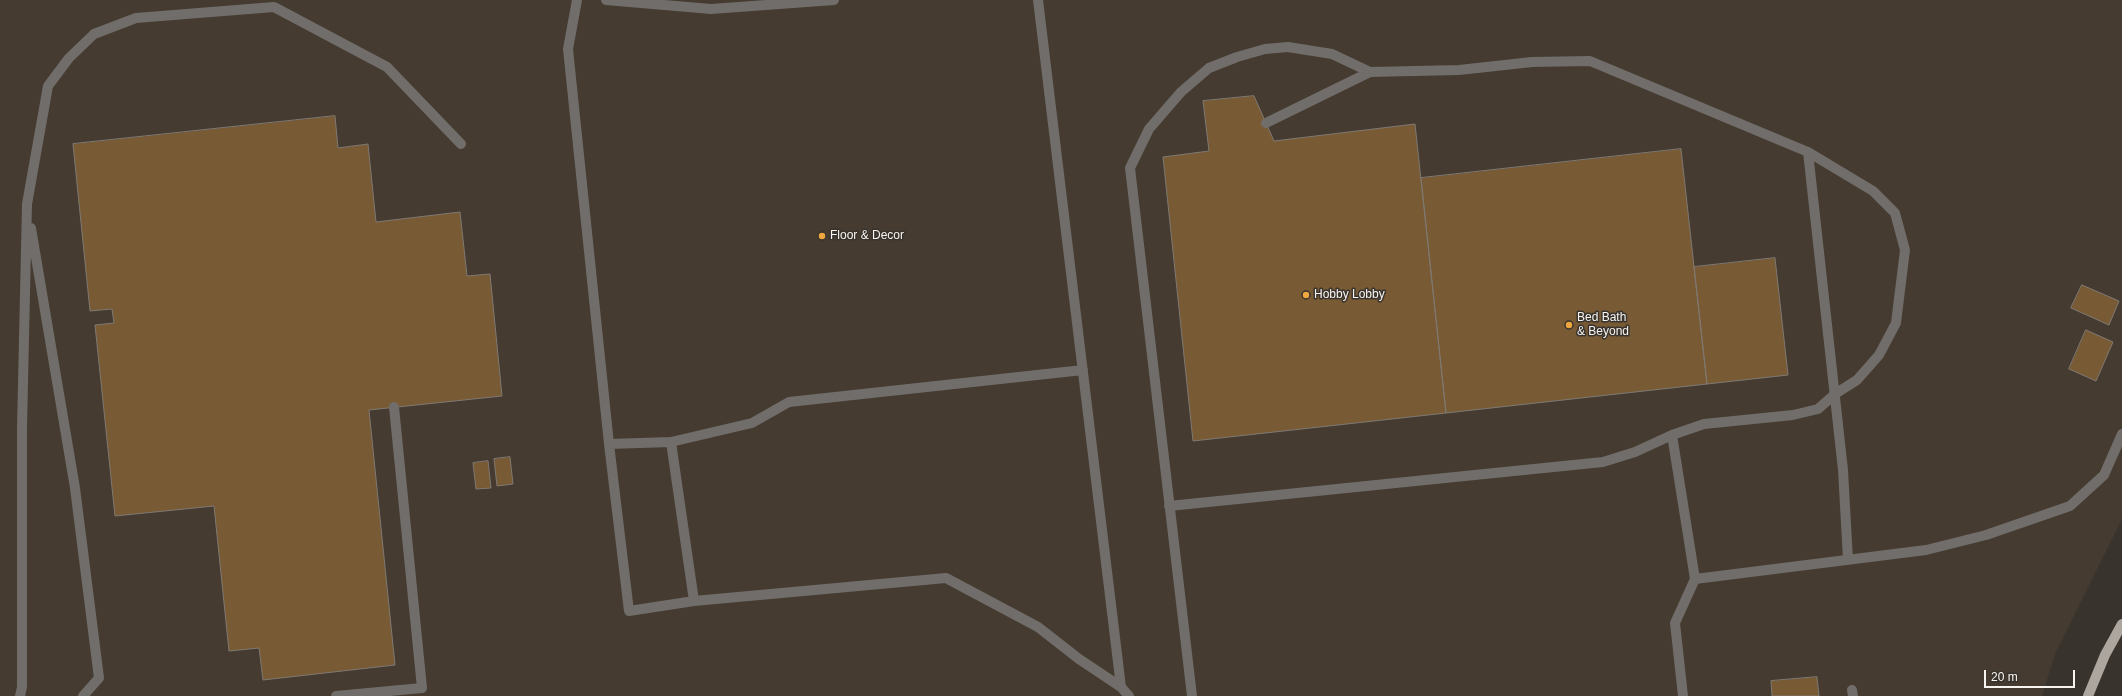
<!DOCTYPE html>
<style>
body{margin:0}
#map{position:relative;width:2122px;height:696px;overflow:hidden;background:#38332c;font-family:Arial,sans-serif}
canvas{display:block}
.scale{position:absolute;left:1984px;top:670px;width:91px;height:18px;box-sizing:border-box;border:2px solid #f8f4f0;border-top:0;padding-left:5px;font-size:12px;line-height:14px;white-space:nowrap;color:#f8f4f0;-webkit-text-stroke:3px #38332c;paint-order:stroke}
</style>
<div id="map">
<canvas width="2122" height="696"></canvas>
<div class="scale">20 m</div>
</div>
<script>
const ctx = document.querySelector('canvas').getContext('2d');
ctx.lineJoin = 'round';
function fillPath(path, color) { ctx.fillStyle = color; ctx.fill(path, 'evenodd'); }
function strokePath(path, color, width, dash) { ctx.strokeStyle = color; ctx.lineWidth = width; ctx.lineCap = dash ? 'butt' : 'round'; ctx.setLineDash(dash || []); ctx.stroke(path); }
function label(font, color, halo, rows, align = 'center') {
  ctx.font = font + ' Arial,sans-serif'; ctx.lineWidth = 3; ctx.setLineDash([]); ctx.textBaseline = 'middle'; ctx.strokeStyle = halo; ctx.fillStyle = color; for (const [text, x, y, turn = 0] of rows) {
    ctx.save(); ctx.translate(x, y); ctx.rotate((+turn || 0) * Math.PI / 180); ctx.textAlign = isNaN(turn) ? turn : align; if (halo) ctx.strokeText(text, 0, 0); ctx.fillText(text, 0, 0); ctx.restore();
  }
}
fillPath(new Path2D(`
 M0 0H2122V519L2055 654 2042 696H0Z`), '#453b30');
const building = new Path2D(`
 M1254 96 1274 141 1415 124 1446 413 1193 441 1163 157 1209 151 1203 101Z
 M335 116 338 148 368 144 376 222 460 212 467 276 490 274 502 396 369 410 395 665 263 680 259 648 229 651 214 506 115 516 95 325 114 323 112 309 90 311 73 144Z
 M1681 149 1707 384 1446 413 1421 178Z
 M1775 258 1788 375 1707 384 1694 267Z
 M2082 285 2119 301 2109 325 2071 308Z
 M2086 330 2113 342 2096 381 2069 369Z
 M510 457 513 484 497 486 494 459Z
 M488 461 491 488 476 489 473 463Z
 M1817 677 1819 696H1772L1771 681Z`);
fillPath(building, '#785a35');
strokePath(building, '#7f7972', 1);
strokePath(new Path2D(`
 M577 0 568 49 609 444 629 611 694 601 946 578 1038 627 1079 659 1121 687 1129 696
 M606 0 711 9 834 0
 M1038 0 1121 687
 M1266 123 1370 72
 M1808 152 1843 470 1848 560
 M31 228 75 488 99 678 83 696
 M1672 435 1695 579 1675 623 1683 696
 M671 442 694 601
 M609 444 671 442 752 423 789 402 1083 370
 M1169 506 1603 462 1635 452 1672 435 1704 424 1793 415 1818 409 1835 394 1857 380 1879 355 1896 323 1905 250 1895 213 1873 191 1808 152 1590 61 1532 62 1459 70 1370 72 1332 54 1288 47 1265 49 1237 57 1209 68 1181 92 1149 129 1130 168 1192 696
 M1695 579 1926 550 1986 535 2070 506 2104 475 2122 434
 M1852 690 1853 696
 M20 696 22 687V428L27 204 48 86 69 58 94 34 136 18 274 7 387 67 461 144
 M336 696 422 688 394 407`), '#706d6a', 10);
strokePath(new Path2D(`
 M2088 696 2105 655 2122 624`), '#aca69f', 10);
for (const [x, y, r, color] of [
 [822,236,4,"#f0a63f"],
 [1306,295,4,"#f0a63f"],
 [1569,325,4,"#f0a63f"]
]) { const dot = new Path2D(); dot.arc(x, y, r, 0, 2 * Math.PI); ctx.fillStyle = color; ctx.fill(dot); strokePath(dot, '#38332c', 1.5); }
label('12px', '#f8f4f0', '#38332c', [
 ["Floor & Decor",830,236],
 ["Hobby Lobby",1314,295],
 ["Bed Bath",1577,318],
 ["& Beyond",1577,332]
], 'left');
</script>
